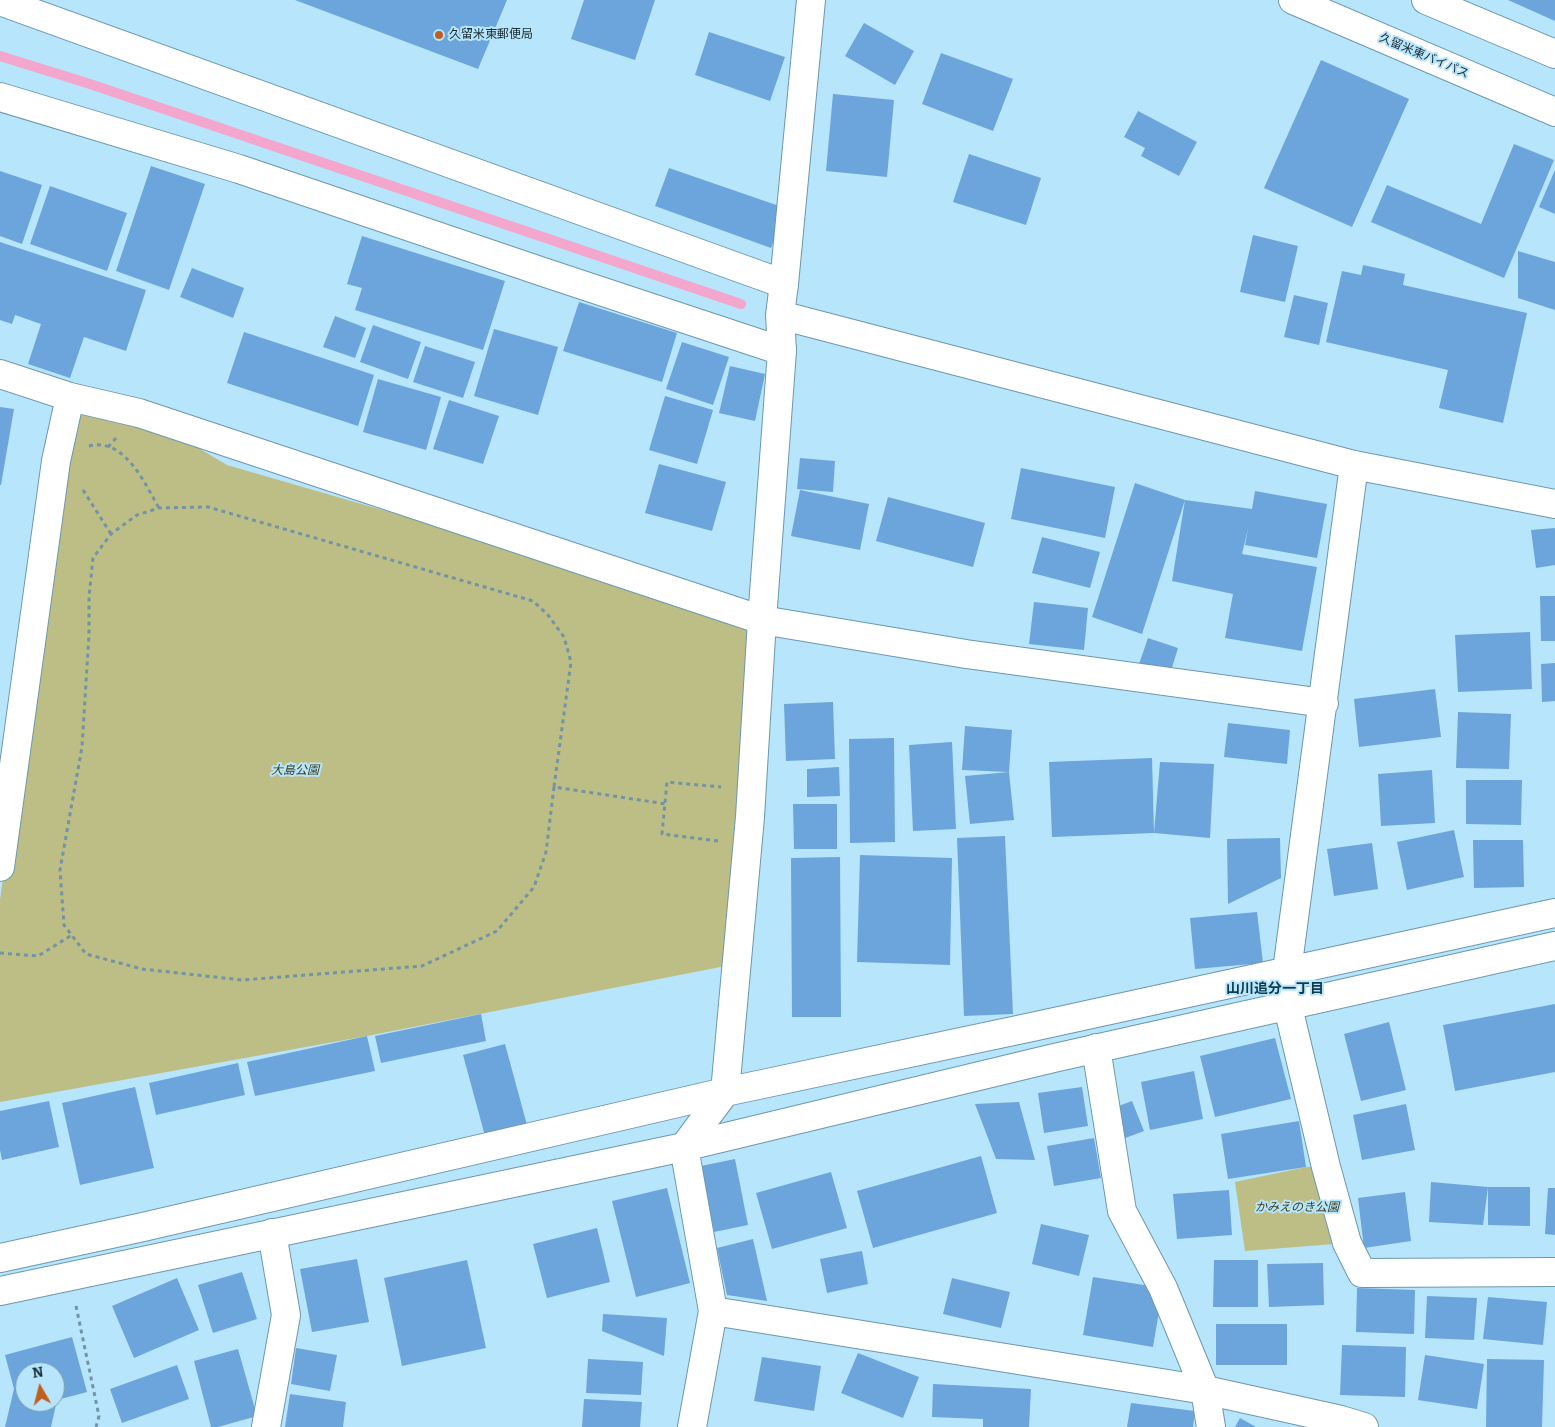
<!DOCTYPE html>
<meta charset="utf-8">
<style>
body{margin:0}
#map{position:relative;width:1555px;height:1427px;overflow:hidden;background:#b7e5fb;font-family:Bitter,serif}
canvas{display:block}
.north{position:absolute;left:15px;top:1362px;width:50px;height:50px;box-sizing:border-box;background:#b7e5fb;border:1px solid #789bac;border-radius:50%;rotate:352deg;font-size:14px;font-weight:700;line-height:20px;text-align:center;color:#1a2c35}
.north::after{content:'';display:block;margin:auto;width:18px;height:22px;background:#c05e22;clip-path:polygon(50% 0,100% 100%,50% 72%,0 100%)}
</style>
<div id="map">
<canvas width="1555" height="1427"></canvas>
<div class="north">N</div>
</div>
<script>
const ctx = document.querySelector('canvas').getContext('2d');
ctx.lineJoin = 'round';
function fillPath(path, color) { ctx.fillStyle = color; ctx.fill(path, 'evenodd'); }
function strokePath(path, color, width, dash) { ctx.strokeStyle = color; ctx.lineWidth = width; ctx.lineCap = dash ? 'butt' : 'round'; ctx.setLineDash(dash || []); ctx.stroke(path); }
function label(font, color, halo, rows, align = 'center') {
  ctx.font = font + ' Bitter,"Noto Sans JP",serif'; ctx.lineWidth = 4; ctx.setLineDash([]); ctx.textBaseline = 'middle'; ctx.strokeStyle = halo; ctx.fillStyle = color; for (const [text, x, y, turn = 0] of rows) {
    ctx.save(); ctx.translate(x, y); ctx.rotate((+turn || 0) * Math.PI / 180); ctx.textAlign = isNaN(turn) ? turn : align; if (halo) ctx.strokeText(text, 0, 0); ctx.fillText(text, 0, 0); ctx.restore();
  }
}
fillPath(new Path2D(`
 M70 397 139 413 227 465 762 620 741 963 367 1036 0 1102V900Z
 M1306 1167H1326L1347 1243 1245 1251 1235 1182Z`), '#bdbd86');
strokePath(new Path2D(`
 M0 56 90 84 741 304`), '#f3a7cd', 10);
fillPath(new Path2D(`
 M295 0H507L478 69Z
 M584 0H655L635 60 571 39Z
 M1508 0H1555V21Z
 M864 23 914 51 895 85 845 56Z
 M709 32 785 57 770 101 695 75Z
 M941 53 1013 79 993 131 922 104Z
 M1321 60 1409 99 1352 227 1264 188Z
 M833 94 894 100 887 177 826 171Z
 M1138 111 1197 142 1179 176 1141 156 1145 148 1124 137Z
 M1514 144 1554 160 1504 278 1371 222 1387 185 1481 224Z
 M969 154 1041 178 1026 225 953 202Z
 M151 166 205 184 169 290 116 271Z
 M669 168 785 208 771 248 655 206Z
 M1555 170V214L1539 207Z
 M0 171 42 185 22 244 0 236Z
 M50 186 127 213 107 271 30 244Z
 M1253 235 1298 246 1285 302 1240 292Z
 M362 236 505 281 483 350 355 310 362 288 347 284Z
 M0 242 146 290 126 351 84 337 70 378 28 364 41 324 15 315 12 324 0 320Z
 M1518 251 1555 262V310L1518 298Z
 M1363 265 1405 274 1403 285 1527 313 1503 423 1439 408 1448 370 1326 342 1342 271 1361 275Z
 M192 268 244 288 233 318 180 297Z
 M1294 295 1328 303 1319 345 1284 337Z
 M579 302 677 333 662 382 563 351Z
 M335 316 366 328 355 358 323 347Z
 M373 325 421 342 408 379 360 362Z
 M494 329 558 347 538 415 474 396Z
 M244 332 374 375 358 426 227 383Z
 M682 342 729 357 713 405 666 389Z
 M425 346 475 362 463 398 413 382Z
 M730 366 765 374 755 421 719 413Z
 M378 379 441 397 426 450 363 432Z
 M665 396 713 410 697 464 649 450Z
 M449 400 499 416 483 464 433 449Z
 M0 407 14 409 1 485H0Z
 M800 458 835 461 833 492 797 489Z
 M659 464 726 482 712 531 645 513Z
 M1021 468 1115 487 1105 538 1011 519Z
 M1135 483 1185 500 1252 509 1255 491 1327 504 1317 558 1245 545 1248 528 1242 554 1317 567 1302 651 1225 638 1233 594 1172 581 1185 500 1142 634 1092 617Z
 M800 490 869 504 860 550 791 536Z
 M888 497 985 523 973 567 876 541Z
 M1555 528V565L1536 568 1531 530Z
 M1042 537 1100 552 1090 588 1032 573Z
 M1540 596H1555V641H1541Z
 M1034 602 1088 608 1084 650 1029 644Z
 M1530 632 1532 689 1458 692 1455 635Z
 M1148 638 1178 648 1170 674 1139 664Z
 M1555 663V701L1542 702 1541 664Z
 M1435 689 1441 737 1359 747 1354 699Z
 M833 702 835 759 786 761 784 704Z
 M1458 712 1511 714 1509 769 1456 768Z
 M1228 723 1290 730 1287 764 1224 757Z
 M965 726 1012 730 1009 772 962 770Z
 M894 738 895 842 850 843 849 739Z
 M952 742 956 829 913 831 909 745Z
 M1152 758 1154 833 1052 837 1049 762Z
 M1160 762 1214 764 1210 838 1154 833Z
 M839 767 840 796 807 797V769Z
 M1432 770 1435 823 1381 826 1378 774Z
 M1009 772 1014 820 970 824 965 776Z
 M1466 780H1522L1521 825 1466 824Z
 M793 804H837V849H794Z
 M1454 830 1464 877 1407 890 1397 842Z
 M1005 836 1013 1014 964 1016 957 838Z
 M1280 838 1281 878 1228 904 1227 839Z
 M1473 840H1523L1524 887 1474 888Z
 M1372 843 1378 889 1334 896 1327 849Z
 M860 855 952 858 950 965 857 962Z
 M840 857 841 1017H792L791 858Z
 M1257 912 1263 963 1195 969 1190 918Z
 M1555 1004V1072L1455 1091 1443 1025Z
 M481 1014 486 1041 381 1063 375 1036Z
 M1389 1022 1406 1090 1361 1101 1344 1034Z
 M367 1036 375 1071 255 1096 247 1062Z
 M1275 1038 1291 1099 1215 1117 1200 1056Z
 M505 1044 527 1125 485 1136 463 1055Z
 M238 1063 245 1095 156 1115 149 1083Z
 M1194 1071 1203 1119 1150 1130 1141 1082Z
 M135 1087 154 1168 80 1185 62 1103Z
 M1082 1087 1088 1126 1044 1133 1038 1093Z
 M49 1101 59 1147 2 1160 0 1150V1111Z
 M1132 1101 1144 1131 1120 1140 1116 1107Z
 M1019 1102 1035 1160 996 1159 975 1104Z
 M1406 1104 1415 1150 1362 1160 1353 1115Z
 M1299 1121 1306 1167 1228 1179 1221 1134Z
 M1094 1138 1101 1178 1054 1186 1047 1146Z
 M981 1156 997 1213 873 1248 857 1191Z
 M735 1159 748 1225 714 1232 701 1166Z
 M831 1172 847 1228 772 1249 756 1193Z
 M1431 1182 1488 1187H1530V1226L1488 1225V1187L1483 1225 1429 1222Z
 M667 1188 690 1283 636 1297 612 1201Z
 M1548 1188H1555V1235L1545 1234Z
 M1229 1190 1232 1235 1177 1239 1173 1194Z
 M1405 1192 1411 1241 1364 1248 1358 1198Z
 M1041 1224 1089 1235 1079 1276 1032 1264Z
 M597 1228 610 1282 547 1298 533 1244Z
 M753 1239 767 1301 727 1295 717 1248Z
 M862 1251 868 1284 827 1293 820 1259Z
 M357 1259 369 1322 312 1332 300 1269Z
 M467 1260 486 1348 402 1366 384 1278Z
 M1214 1260H1258V1307H1213Z
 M1323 1263 1324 1305 1269 1307 1267 1264Z
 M242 1272 257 1319 213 1333 198 1285Z
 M1093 1277 1163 1288 1153 1347 1083 1335Z
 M177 1278 199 1330 134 1358 112 1306Z
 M952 1278 1010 1292 1001 1328 943 1314Z
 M1357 1288 1415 1290 1414 1334 1356 1332Z
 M1427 1296 1477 1298 1474 1340 1425 1338Z
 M1488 1297 1547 1302 1543 1345 1483 1339Z
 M603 1314 667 1318 664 1356 602 1331Z
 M1216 1324H1287V1365H1216Z
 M72 1337 87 1392 57 1400 51 1427H5L14 1389 5 1355ZM25 1372H55V1402H25Z
 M1342 1345 1406 1347 1405 1397 1340 1395Z
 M296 1348 337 1355 330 1391 291 1384Z
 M238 1349 257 1416 218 1427H211L194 1361Z
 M858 1353 919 1377 903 1418 841 1393Z
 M1425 1355 1484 1364 1477 1409 1418 1400Z
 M762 1357 821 1366 814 1411 754 1401Z
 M588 1359 643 1362 641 1395 586 1393Z
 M1487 1359 1544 1360 1542 1427H1486Z
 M177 1365 189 1399 122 1423 110 1389Z
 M933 1384 1031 1389 1029 1427H983V1419L932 1417Z
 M290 1394 346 1402 343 1427H285Z
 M584 1399 642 1402 640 1427H582Z
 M1131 1403 1195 1411 1193 1427H1127Z
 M1240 1418 1256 1427H1235Z`), '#6ca5dc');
const street = new Path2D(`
 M780 315 1354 465 1555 504
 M0 374 70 397 139 413 762 620 966 654 1324 703
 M1354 465 1287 971 1288 1007 1326 1167 1347 1243 1362 1273 1555 1272
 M0 867 56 461 70 397
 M1096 1048 1122 1211 1163 1288 1175 1317 1205 1390 1211 1427
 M713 1311 1205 1390 1341 1420 1364 1427
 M266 1427 286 1315 272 1233
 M692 1427 713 1311 684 1147 725 1092 750 817 762 620 782 351 780 315 784 284`);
const secondary = new Path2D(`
 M0 1 784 284 811 0
 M0 97 239 169 546 273 782 351
 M0 1258 143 1227 725 1092 1032 1027 1555 913
 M0 1291 684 1147 1054 1058 1555 946`);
const highway = new Path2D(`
 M1293 0 1555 112
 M1426 0 1555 54`);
strokePath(street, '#6c98ac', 30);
strokePath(secondary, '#6c98ac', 30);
strokePath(highway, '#6c98ac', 30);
strokePath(new Path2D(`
 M89 446C125 437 145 484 159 508
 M108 447 116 438
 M83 490 111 534
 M554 787 546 852 534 887 497 931 422 966 242 980 142 969 86 954 64 925 60 870 82 747 89 634V597L93 558 111 534 137 515 159 508 208 507 533 601 548 615 564 637 571 662 554 787 666 804
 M718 841 662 834 667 782 721 787
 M0 953 38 956 72 935
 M76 1306 99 1416 96 1427`), '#7294a4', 3, [4, 4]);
strokePath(street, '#fff', 28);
strokePath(secondary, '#fff', 28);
strokePath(highway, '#fff', 28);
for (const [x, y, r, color] of [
 [439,35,5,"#c05e22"]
]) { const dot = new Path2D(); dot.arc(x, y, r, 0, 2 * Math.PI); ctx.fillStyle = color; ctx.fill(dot); strokePath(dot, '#b7e5fb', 2); }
label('12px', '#1a2c35', '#b7e5fb', [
 ["久留米東郵便局",449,35]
], 'left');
label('12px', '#1a2c35', '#b7e5fb', [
 ["久留米東バイパス",1424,56,23]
]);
label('italic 12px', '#3c3c1a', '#b7e5fb', [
 ["大島公園",295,771],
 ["かみえのき公園",1297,1208]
]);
label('bold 14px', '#0e3c4d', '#b7e5fb', [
 ["山川追分一丁目",1275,989]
]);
</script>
